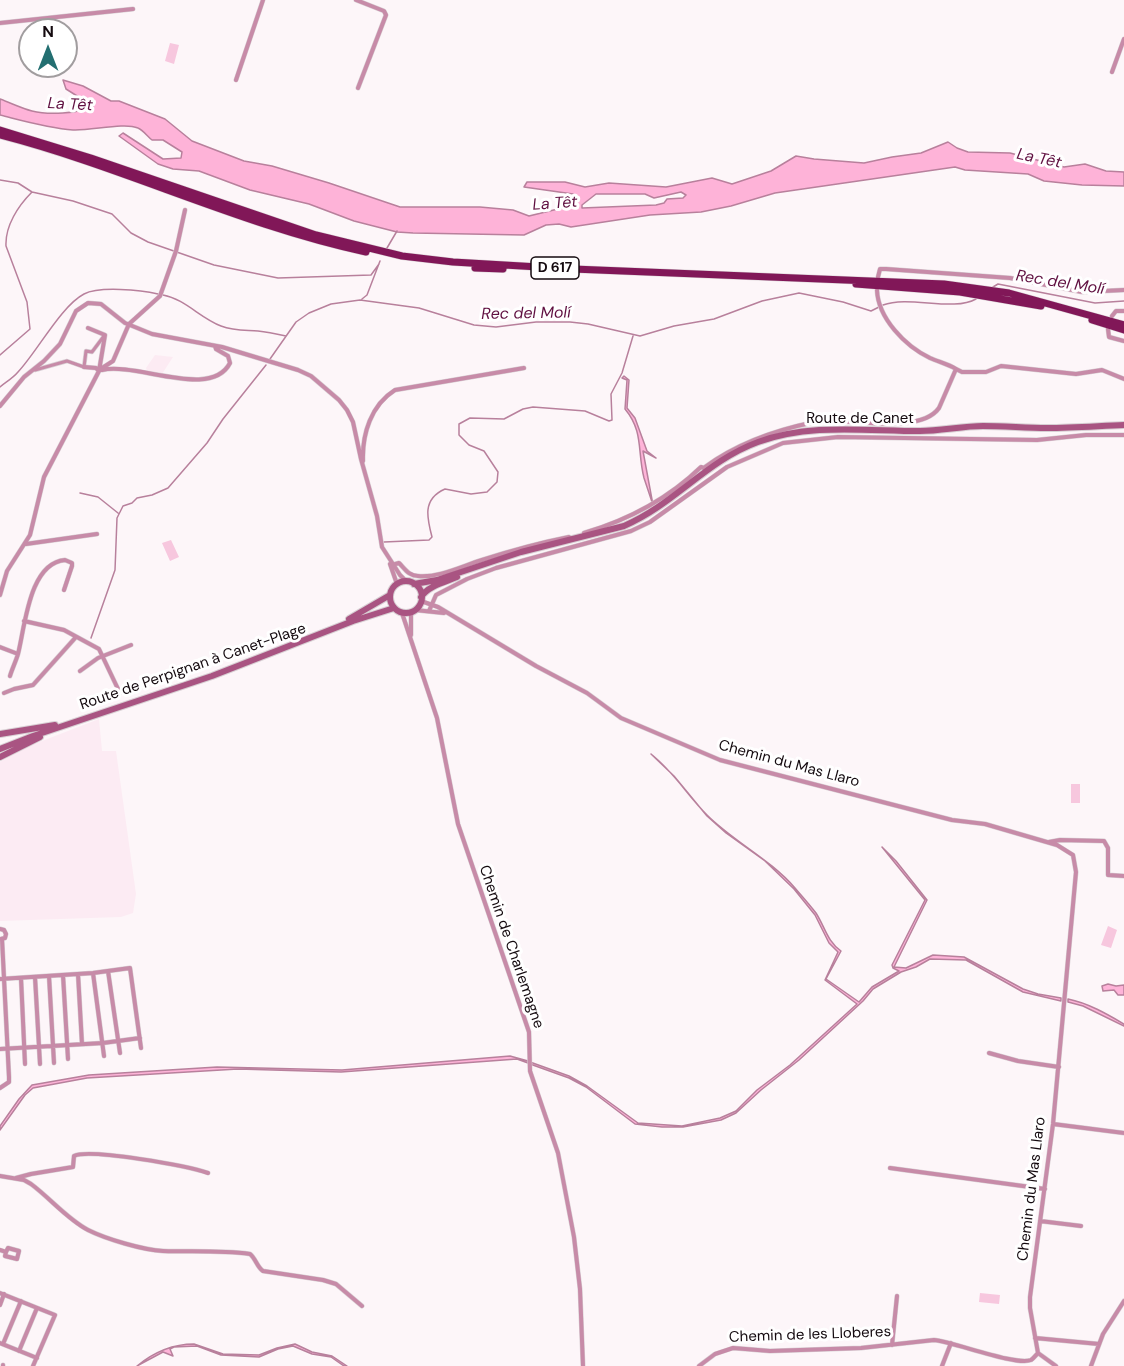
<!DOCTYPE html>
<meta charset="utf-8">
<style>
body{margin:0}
#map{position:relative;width:1124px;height:1366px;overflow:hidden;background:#fdf6f9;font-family:"DM Sans",sans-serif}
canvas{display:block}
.north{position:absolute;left:18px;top:18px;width:60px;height:60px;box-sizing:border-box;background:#fff;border:2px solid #a19d9f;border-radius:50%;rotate:0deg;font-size:16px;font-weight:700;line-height:24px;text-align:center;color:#140a0f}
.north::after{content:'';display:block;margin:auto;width:21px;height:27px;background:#236f71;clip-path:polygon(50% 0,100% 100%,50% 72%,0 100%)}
</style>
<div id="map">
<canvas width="1124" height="1366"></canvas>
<div class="north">N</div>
</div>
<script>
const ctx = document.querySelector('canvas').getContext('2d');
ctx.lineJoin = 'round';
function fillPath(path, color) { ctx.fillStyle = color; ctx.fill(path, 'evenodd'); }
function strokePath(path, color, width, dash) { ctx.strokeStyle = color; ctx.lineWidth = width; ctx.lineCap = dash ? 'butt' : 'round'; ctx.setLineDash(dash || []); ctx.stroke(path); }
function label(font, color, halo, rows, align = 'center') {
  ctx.font = font + ' "DM Sans",sans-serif'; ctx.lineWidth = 6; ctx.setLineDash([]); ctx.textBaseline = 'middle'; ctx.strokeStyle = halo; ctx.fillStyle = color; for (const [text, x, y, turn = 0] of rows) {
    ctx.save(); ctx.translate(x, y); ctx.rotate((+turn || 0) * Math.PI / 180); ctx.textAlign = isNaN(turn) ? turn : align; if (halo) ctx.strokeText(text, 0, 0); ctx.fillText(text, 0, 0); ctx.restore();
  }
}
fillPath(new Path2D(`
 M155 355 173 357 162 374 147 371 146 368Z
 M99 719 102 751H116L136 894 133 913 121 917 0 921V762L24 748Z`), '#fcebf3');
fillPath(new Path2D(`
 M170 43 179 45 174 64 165 61Z
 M171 540 179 557 170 561 162 543Z
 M1071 784H1080V803H1071Z
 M1108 926 1117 930 1111 948 1101 945Z
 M980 1293 1000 1295 999 1304 979 1302Z`), '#f7c7de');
const water = new Path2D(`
 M63 80 83 86 111 101H119L165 119 192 141 244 161 272 166 329 183 400 207H480L513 210 529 216 562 208 571 200 573 194 524 187 527 182H565L585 187 609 183 666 187 712 178 732 184 771 171 796 156 814 159 864 163 892 157 921 153 948 142 957 148 968 152 1010 153 1064 167 1085 164 1106 171 1124 172V186L1082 185 1044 181 1028 174 965 170 955 167 775 193 731 206 701 212 650 215 571 227 559 224 546 225 524 235 413 233 397 232 354 221 309 204 250 190 199 171 173 169 158 164 119 136 123 133 163 159 181 158 182 152 163 140H152C148 137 143 130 138 128 124 122 91 131 73 130 48 128 24 121 0 115V99C11 103 21 108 32 111 48 115 78 114 93 106L66 89ZM681 192 686 195 683 198 667 199 664 203 656 205 582 208V205L596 194H645L654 198Z
 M624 376 629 380 627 408 635 418 647 451 656 458 643 451 653 505C650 496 647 487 644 478 637 451 644 432 625 409L627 380 622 378Z
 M651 754C674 772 687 795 707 815 734 842 770 859 795 888 802 896 810 905 816 913 825 927 827 941 841 951L826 979 859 1002 872 987 899 971 893 968 892 965 925 900 882 847 896 861 927 900 894 967 906 968 933 955 964 957 1023 989 1038 994 1061 998V1001L1023 992 966 960 930 959 916 967 901 972 873 989 863 1001 799 1060 761 1090 736 1113 721 1120 683 1127H662L635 1124 586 1087 569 1078 530 1064V1062L569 1076 587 1086 638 1123 682 1126 720 1118 736 1111 757 1090 790 1065 857 1004 825 980 838 952 829 943 815 915 794 889 765 861 726 833 707 816 674 776Z
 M1108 984 1116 986 1124 985V995H1118L1114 990 1103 991 1102 986Z
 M1068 999C1088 1003 1107 1014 1124 1024V1026L1083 1006 1068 1002Z
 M510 1056 528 1061V1063L517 1059 341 1072 238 1069 87 1078 33 1088 25 1095 0 1130V1126L19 1099 32 1085 89 1075 217 1067 342 1070Z
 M194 1344 223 1354 259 1355 277 1348 295 1344 312 1352 332 1356 347 1366H344L331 1357 312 1354 293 1346 278 1349 259 1357 221 1355 197 1346 174 1347 170 1349 173 1356 163 1352 137 1366C154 1352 172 1344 194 1344Z`);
fillPath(water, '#feb3d8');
strokePath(water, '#b8809c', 1.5);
strokePath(new Path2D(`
 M0 180 18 183 32 192 73 201 112 214 131 233 148 242 214 265 278 278 371 275 379 264
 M387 248 397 231
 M993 287 998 284 1095 303 1124 301
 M163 295C185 299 200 318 221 326 234 331 245 330 258 331 268 332 277 334 286 336
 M362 299 367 295 380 261
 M883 305C909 295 953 312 976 299
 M0 355 30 329 27 302 6 246C5 226 18 206 32 192
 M270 359 296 322 309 313 331 304 360 300 419 308 474 325 496 327 536 322H570L588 324 640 336 674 326 714 319 762 301 799 293 843 302 871 311 879 307
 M0 387C6 382 13 378 18 372 37 352 61 306 84 294 99 286 141 290 158 294
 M80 493 98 497 118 513
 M384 542 429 540 432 537C427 518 422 499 445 489L471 494 487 492 497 482 498 472 484 451 469 445 459 435V424L470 418 504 419 523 409 533 407 585 411 609 421 612 420 611 394 622 373 633 336
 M91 638 115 570 117 518 123 506 132 503 137 498 152 495 168 488 207 443 223 419 266 365`), '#b8809c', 1.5);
const pedestrian = new Path2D(`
 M35 370 67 361 84 367 86 351 92 352 104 336`);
const minor = new Path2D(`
 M356 0 384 11 386 15 358 88
 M0 23 133 9
 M1112 72 1124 39
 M236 80 263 0
 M878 277 880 269H886L1010 278 1082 292 1124 290
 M877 290C878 318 905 346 930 358 939 362 948 364 956 369
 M1112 316 1116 311H1124
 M1108 329 1109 337 1124 341
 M84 367 96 368 98 370
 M99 370 113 361 129 324 160 296 176 251 185 210
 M102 370C137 362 211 400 230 363L228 356 216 349 215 346
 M0 406 24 377 44 361 60 344 76 311 88 303 101 304 125 323 152 334 222 347 298 370 311 376 339 400 347 410 353 422 361 459 377 516 382 547 400 575 407 582
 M363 461C362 434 371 405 395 390L524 368
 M705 467C738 443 775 430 815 422 846 417 919 436 939 408L956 369 962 372H986L1001 366 1076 374 1102 370 1124 379
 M584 533C628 520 668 499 701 467L707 469
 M26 544 97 534
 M390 564 397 584
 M392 565 399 563C405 569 409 576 418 576 439 578 462 566 482 560 510 551 539 543 569 537
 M0 595 7 571 30 535 44 477 99 371 105 335 88 328
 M421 601 438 607 536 666 587 693 621 718 720 760 952 820 985 824 1057 845 1073 855 1076 872 1053 1124 1030 1297V1308L1038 1353 1056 1366
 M415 610 444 613
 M429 611 436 595 467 579 496 568 631 531 650 522 727 467 783 443 838 437 1037 440 1086 435H1124
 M411 612V635
 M402 613 437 718 458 824 529 1032 530 1071 558 1153 574 1237 580 1289 583 1366
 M24 621 64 630 99 649 118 689 121 692
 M0 647 18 654
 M80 671 98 658 131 645
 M10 676C12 669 16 661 18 654 25 627 29 563 65 560L72 563V566L64 590
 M4 693 14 689 33 685 76 637
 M1049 842 1060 840 1104 841 1108 848V875L1124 876
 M0 929 4 930 6 934 5 938 1 939
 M108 971 120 1053
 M93 973 104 1056
 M78 974 82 1044
 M63 975 68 1059
 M49 976 54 1063
 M35 977 40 1064
 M21 978 25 1064
 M0 979 93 973 130 968 141 1048
 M0 1049 103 1043 140 1038
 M989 1053 1018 1061 1059 1067
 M0 1088 9 1082V1077L2 939
 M1053 1124 1124 1133
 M890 1168 1045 1189
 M0 1176 24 1180 31 1184C50 1198 67 1219 88 1230 106 1239 143 1250 163 1251 192 1252 221 1250 250 1254 256 1259 257 1267 263 1271L323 1280 336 1284 362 1306
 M16 1178 31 1174 73 1167 74 1156C89 1148 188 1166 208 1173
 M1040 1221 1081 1226
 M0 1250 6 1252 5 1256 17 1259 19 1251 8 1248 6 1252
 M0 1293 55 1315 33 1366
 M0 1305 4 1294
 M1035 1338 1099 1344
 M0 1343 37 1358
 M3 1344 21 1301
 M892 1345 897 1296
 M19 1351 37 1308
 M3 1366V1365
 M699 1366 715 1354 733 1348 770 1351 861 1348 934 1340C954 1342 1016 1366 1031 1360 1034 1358 1036 1355 1038 1353
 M942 1366 951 1343
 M1091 1366 1103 1334 1124 1301`);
const secondary = new Path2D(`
 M390 597a16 16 0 1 1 32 0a16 16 0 1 1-32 0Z
 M414 584 437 580 521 552 624 526C675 504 706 461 758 442 810 423 865 431 920 431 941 431 962 426 983 426 1005 426 1026 428 1047 428 1073 428 1098 426 1124 425
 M421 597C428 586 445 582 457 577
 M349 619 390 595
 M0 734 55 725
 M0 749 33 736 212 676 353 621 394 608
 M0 757 40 737`);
const trunk = new Path2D(`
 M0 130 91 158 316 235 402 256 453 262 573 269 944 284 1009 293 1124 325
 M0 135C124 167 240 225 366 252
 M475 268 503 269
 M856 284 960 292 1041 306
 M1092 320 1124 330`);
strokePath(pedestrian, '#d8d0d4', 4.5);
strokePath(minor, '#d8d0d4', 5);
strokePath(secondary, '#d8d0d4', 8);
strokePath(trunk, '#d8d0d4', 8);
strokePath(pedestrian, '#c78ba8', 3);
strokePath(minor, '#c78ba8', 4);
strokePath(secondary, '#a95482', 6);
strokePath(trunk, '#811758', 7);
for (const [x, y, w] of [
 [555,268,48]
]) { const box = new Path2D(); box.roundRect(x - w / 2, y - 11, w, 22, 4.5); ctx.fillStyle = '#fff'; ctx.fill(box); strokePath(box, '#140a0f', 1.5); }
label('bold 14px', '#140a0f', null, [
 ["D 617",555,268]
]);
label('15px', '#140a0f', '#fff', [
 ["Route de Canet",860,419],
 ["Route de Perpignan à Canet-Plage",193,667,-19],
 ["Chemin du Mas Llaro",789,764,15],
 ["Chemin de Charlemagne",511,947,71],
 ["Chemin du Mas Llaro",1032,1189,-83],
 ["Chemin de les Lloberes",810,1335,-2]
]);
label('italic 16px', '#601041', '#fff', [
 ["La Têt",70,105,3],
 ["La Têt",1039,159,12],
 ["La Têt",555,204,-4],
 ["Rec del Molí",1060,283,9],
 ["Rec del Molí",526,314,-1]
]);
</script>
